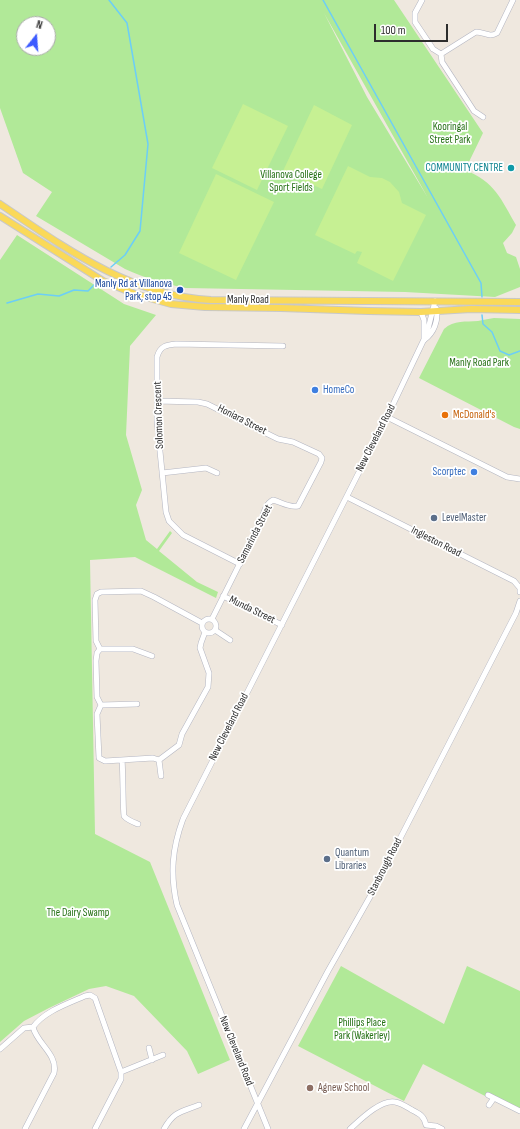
<!DOCTYPE html>
<style>
body{margin:0}
#map{position:relative;width:520px;height:1129px;overflow:hidden;background:#efe8df;font-family:"Sofia Sans Condensed",sans-serif}
canvas{display:block}
.north{position:absolute;left:16px;top:16px;width:40px;height:40px;box-sizing:border-box;background:#fff;border:1px solid #ababab;border-radius:50%;rotate:17deg;font-size:11px;font-weight:700;line-height:16px;text-align:center;color:#2d2d2d}
.north::after{content:'';display:block;margin:auto;width:14px;height:18px;background:#3c5bff;clip-path:polygon(50% 0,100% 100%,50% 72%,0 100%)}
.scale{position:absolute;left:374px;top:24px;width:74px;height:18px;box-sizing:border-box;border:2px solid #2d2d2d;border-top:0;padding-left:5px;font-size:12px;line-height:14px;white-space:nowrap;color:#2d2d2d;-webkit-text-stroke:3px #fff;paint-order:stroke}
</style>
<div id="map">
<canvas width="520" height="1129"></canvas>
<div class="north">N</div>
<div class="scale">100 m</div>
</div>
<script>
const ctx = document.querySelector('canvas').getContext('2d');
ctx.lineJoin = 'round';
function fillPath(path, color) { ctx.fillStyle = color; ctx.fill(path, 'evenodd'); }
function strokePath(path, color, width, dash) { ctx.strokeStyle = color; ctx.lineWidth = width; ctx.lineCap = dash ? 'butt' : 'round'; ctx.setLineDash(dash || []); ctx.stroke(path); }
function label(font, color, halo, rows, align = 'center') {
  ctx.font = font + ' "Sofia Sans Condensed",sans-serif'; ctx.lineWidth = 3.5; ctx.setLineDash([]); ctx.textBaseline = 'middle'; ctx.strokeStyle = halo; ctx.fillStyle = color; for (const [text, x, y, turn = 0] of rows) {
    ctx.save(); ctx.translate(x, y); ctx.rotate((+turn || 0) * Math.PI / 180); ctx.textAlign = isNaN(turn) ? turn : align; if (halo) ctx.strokeText(text, 0, 0); ctx.fillText(text, 0, 0); ctx.restore();
  }
}
fillPath(new Path2D(`
 M0 0H394L483 133 465 170C495 182 501 199 516 225L512 233 503 243 507 253 516 257 520 269V287L495 297 405 292 186 288C165 284 145 278 125 269L36 216 52 192 23 173 0 108ZM324 13 428 198 367 97ZM24 24H48V48H24Z
 M17 235 124 304 156 315 130 346 126 435 142 490 136 505 146 540 157 549 170 531 172 533 159 551 197 582 218 592 216 598 135 557 90 560 95 834 150 862 230 1060 198 1074 187 1051 134 996 106 986 89 989 49 1008 24 1021 0 1042V260Z
 M494 318 520 319V429L514 427 419 378 444 329C454 320 466 322 478 321 483 320 488 319 494 318Z
 M341 966 444 1024 467 966 520 991V1109L487 1092 485 1096 423 1064 404 1101 298 1046Z`), '#b1e998');
fillPath(new Path2D(`
 M243 104 288 126 257 190 212 168Z
 M314 105 352 125 322 189 283 171Z
 M348 166 370 177 382 178 390 182 399 192 402 203 426 215 393 281 357 263 362 252 357 251 355 254 315 235Z
 M216 174 274 202 236 280 179 253Z`), '#c6f093');
strokePath(new Path2D(`
 M109 0 127 23 148 144 140 231 125 255 111 267
 M323 0 481 283 482 297
 M7 303 38 294 59 296 74 290 88 291 95 284
 M482 315 483 324 492 332 500 351 509 355 520 351`), '#6ccef7', 1.5);
const minor = new Path2D(`
 M422 0 415 13V22L433 49 441 54 442 62 474 111 483 117
 M441 54 476 32C485 32 489 38 497 33L513 0
 M421 312 424 320V340
 M424 340C434 333 439 320 436 308
 M157 401 198 402 207 404 278 439 293 442 319 454 322 458 321 462 298 506C289 508 281 502 273 500 265 504 264 513 261 521L212 619
 M387 417 507 477 520 479
 M162 473 206 468 217 473
 M347 497 514 581 520 588V592
 M240 564 183 535 169 521 166 512 157 421V357C160 346 166 345 176 344L283 346
 M223 596 282 625
 M202 626a7 7 0 1 1 14 0a7 7 0 1 1-14 0Z
 M202 623 154 597 141 591 101 592 97 594 95 600 96 641 100 649 97 653 96 661 97 697 101 705 97 714 99 758 105 761 153 758 159 760 179 745 182 734 208 687 209 673 200 648 201 643 205 632
 M215 630 230 640
 M100 649H133L152 656
 M101 705 137 704
 M122 760C123 767 123 814 124 816 127 820 133 822 138 824
 M159 760 161 776
 M149 1048 152 1060
 M0 1049 24 1028 33 1027
 M121 1072 163 1055
 M488 1095 520 1111
 M489 1105 494 1098
 M25 1129 54 1073C58 1054 37 1044 33 1027 45 1011 67 1004 85 996L90 995 95 998 121 1072V1079L95 1129
 M164 1129C174 1111 181 1112 199 1105
 M244 1129 328 971 371 895 516 613 520 601
 M268 1129 177 905C170 874 172 849 183 819L387 417 427 333 435 301
 M350 1129C360 1120 381 1099 395 1102 401 1103 407 1107 412 1110 420 1114 424 1116 426 1125L436 1126 442 1129`);
const major = new Path2D(`
 M0 204C65 248 130 296 211 300L520 302
 M0 216 103 281 135 294 171 304 205 307 281 308 368 311 421 312 471 309 520 310`);
strokePath(minor, '#b3b5c1', 6);
strokePath(major, '#c8c8c8', 8);
strokePath(minor, '#fff', 5);
strokePath(major, '#fad959', 6);
for (const [x, y, r, color] of [
 [511,168,4,"#0f9aa8"],
 [180,290,4,"#1a4fb4"],
 [315,390,4,"#3f7fe0"],
 [445,415,4,"#e8710a"],
 [474,472,4,"#3f7fe0"],
 [434,518,4,"#5c6f8a"],
 [327,859,4,"#5c6f8a"],
 [310,1088,4,"#8d6e63"]
]) { const dot = new Path2D(); dot.arc(x, y, r, 0, 2 * Math.PI); ctx.fillStyle = color; ctx.fill(dot); strokePath(dot, '#fff', 1.5); }
label('11px', '#267116', '#fff', [
 ["Kooringal",450,127],
 ["Street Park",450,140],
 ["Villanova College",291,175],
 ["Sport Fields",291,188],
 ["Manly Road Park",479,363],
 ["The Dairy Swamp",78,913],
 ["Phillips Place",362,1023],
 ["Park (Wakerley)",362,1036]
]);
label('11px', '#0d838f', '#fff', [
 ["COMMUNITY CENTRE",503,168]
], 'right');
label('11px', '#164399', '#fff', [
 ["Manly Rd at Villanova",172,284],
 ["Park, stop 45",172,297]
], 'right');
label('11px', '#2d2d2d', '#fff', [
 ["Manly Road",248,300],
 ["Solomon Crescent",159,415,-92],
 ["Honiara Street",242,420,27],
 ["New Cleveland Road",376,438,-63],
 ["Samarinda Street",255,534,-63],
 ["Ingleston Road",436,542,27],
 ["Munda Street",252,610,26],
 ["New Cleveland Road",229,727,-63],
 ["Stanbrough Road",385,867,-63],
 ["New Cleveland Road",236,1051,68]
]);
label('11px', '#366cbe', '#fff', [
 ["HomeCo",323,390],
 ["Scorptec",466,472,"right"]
], 'left');
label('11px', '#c56008', '#fff', [
 ["McDonald's",453,415]
], 'left');
label('11px', '#4e5e75', '#fff', [
 ["LevelMaster",442,518],
 ["Quantum",335,853],
 ["Libraries",335,866]
], 'left');
label('11px', '#785e54', '#fff', [
 ["Agnew School",318,1088]
], 'left');
</script>
